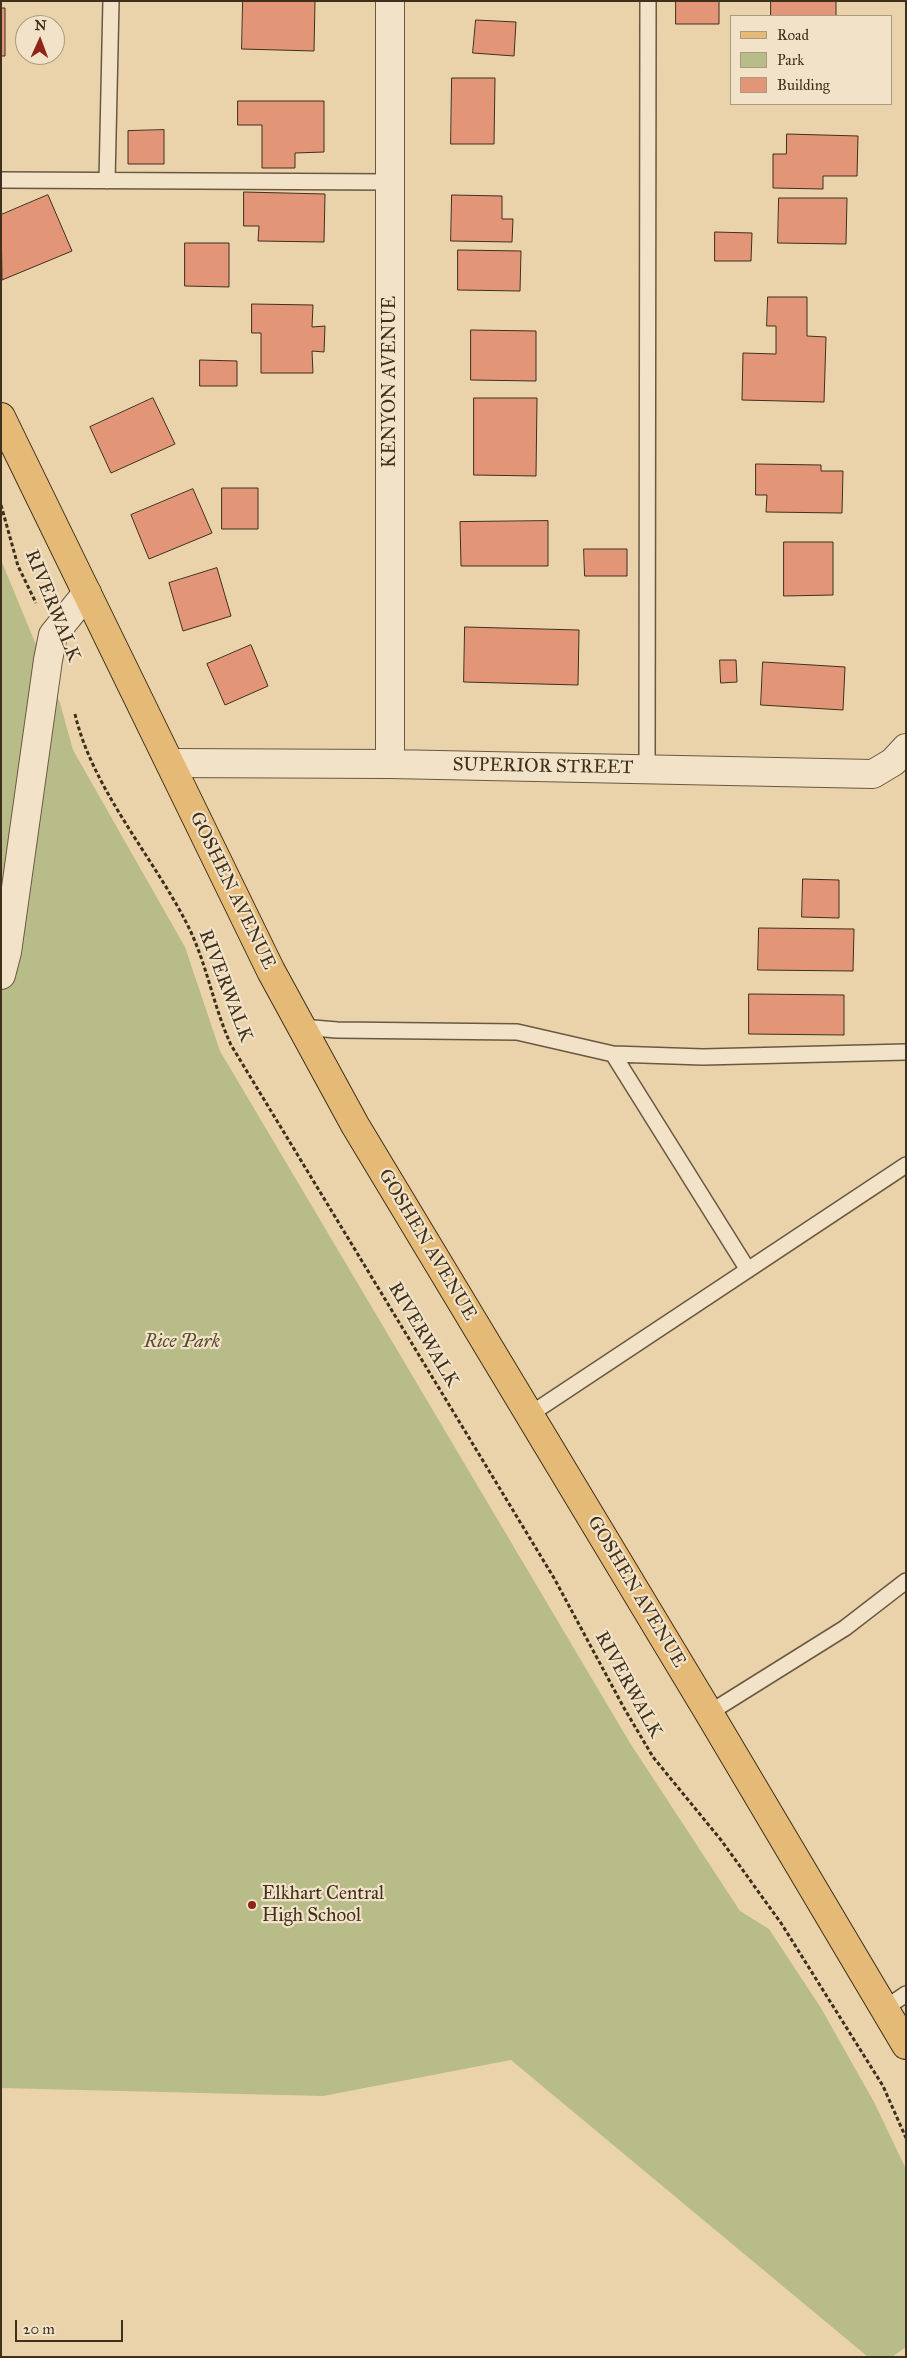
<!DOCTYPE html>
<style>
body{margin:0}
#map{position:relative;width:907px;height:2358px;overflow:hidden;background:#ead3ab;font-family:"IM FELL Great Primer",serif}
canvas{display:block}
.frame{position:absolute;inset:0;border:2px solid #3e301c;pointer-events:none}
.legend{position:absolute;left:730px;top:15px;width:162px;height:90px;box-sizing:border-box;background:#f1e2c8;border:1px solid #a99b83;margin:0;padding:6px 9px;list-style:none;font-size:15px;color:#3e301c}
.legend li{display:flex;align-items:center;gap:10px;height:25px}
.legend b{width:25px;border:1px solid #a99b83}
.north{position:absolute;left:15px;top:15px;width:50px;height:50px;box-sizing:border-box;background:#f1e2c8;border:1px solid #a99b83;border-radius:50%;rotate:2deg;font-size:14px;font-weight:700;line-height:20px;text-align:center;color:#3e301c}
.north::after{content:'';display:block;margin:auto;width:18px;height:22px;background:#8f2418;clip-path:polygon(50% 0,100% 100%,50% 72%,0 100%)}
.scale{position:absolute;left:15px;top:2320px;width:108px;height:22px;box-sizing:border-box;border:2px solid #3e301c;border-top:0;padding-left:6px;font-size:15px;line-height:18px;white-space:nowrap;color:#3e301c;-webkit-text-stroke:4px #f1e2c8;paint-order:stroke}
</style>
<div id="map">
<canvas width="907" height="2358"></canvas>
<div class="frame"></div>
<ul class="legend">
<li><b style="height:6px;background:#e5ba76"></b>Road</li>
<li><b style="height:14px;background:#b8bc88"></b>Park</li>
<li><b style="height:14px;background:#e39578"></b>Building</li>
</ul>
<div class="north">N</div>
<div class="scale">20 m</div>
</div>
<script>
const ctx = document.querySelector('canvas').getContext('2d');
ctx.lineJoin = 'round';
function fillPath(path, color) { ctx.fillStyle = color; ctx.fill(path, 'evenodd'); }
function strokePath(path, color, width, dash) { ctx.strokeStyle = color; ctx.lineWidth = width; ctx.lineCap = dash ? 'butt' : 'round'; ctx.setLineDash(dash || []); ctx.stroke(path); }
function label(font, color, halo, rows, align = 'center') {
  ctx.font = font + ' "IM FELL Great Primer",serif'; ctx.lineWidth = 4.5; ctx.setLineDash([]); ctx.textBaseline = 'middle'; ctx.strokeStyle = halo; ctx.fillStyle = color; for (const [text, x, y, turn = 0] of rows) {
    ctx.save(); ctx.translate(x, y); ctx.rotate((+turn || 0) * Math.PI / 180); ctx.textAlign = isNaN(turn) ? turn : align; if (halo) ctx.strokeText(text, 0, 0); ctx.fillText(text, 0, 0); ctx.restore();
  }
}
fillPath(new Path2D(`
 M1 560 60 703 73 750 185 947 220 1051 630 1743 740 1911 769 1929 821 2008 874 2102 906 2169V2347L892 2357H868L511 2060 323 2096 1 2088Z`), '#b8bc88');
const building = new Path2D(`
 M243 1H315L314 51 242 49Z
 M676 1H719V24H676Z
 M771 1H836V16H771Z
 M1 8H5V56H1Z
 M476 20 516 22 514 56 473 53Z
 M452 78H495L494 144H451Z
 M238 101H324V152L295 153V168H262V125H238Z
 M164 130V164H128V131Z
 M787 134 858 136 857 176H823V189L773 188V154H786Z
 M244 192 325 194 324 242 258 241 259 226H244Z
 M48 195 72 251 2 280 1 215Z
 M452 195 502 196V219H513L512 242 451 241Z
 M779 198H847L846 244 778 243Z
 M715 232 752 233 751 261H715Z
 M185 243H229V287L185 286Z
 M458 250 521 251 520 291 458 290Z
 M768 297H807V336L826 337 824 402 742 400 743 353 776 354V326H767Z
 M252 304 313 305 312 327 325 326 324 352 312 351 313 373H261V333H252Z
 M471 330 536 331V381L471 380Z
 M200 360 237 361V386H200Z
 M153 398 175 444 111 473 90 427Z
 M474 398H537L536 476 474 475Z
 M756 464 821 465V471H843L842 513 766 512 767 495H756Z
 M222 488H258V529H222Z
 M193 489 212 533 149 559 131 515Z
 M548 521V566H461L460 522Z
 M784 542H833V595L784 596Z
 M584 549H627V576H585Z
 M217 568 231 616 183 631 169 583Z
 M465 627 579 630 578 685 464 682Z
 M251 645 268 686 225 705 207 664Z
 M720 660H736L737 682 721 683Z
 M763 662 845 667 843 710 761 705Z
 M803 879 839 880V918L802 917Z
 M759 928 854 929 853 971 758 970Z
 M749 994 844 995V1035L749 1034Z`);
fillPath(building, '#e39578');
strokePath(building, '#3e301c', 1);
const lane = new Path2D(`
 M1 180 391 182
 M107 181 111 1
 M647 770 648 1
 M301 1027 337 1030 517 1032 613 1054 703 1057 906 1052
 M613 1054 748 1270
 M529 1415 906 1165
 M709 1713 845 1628 906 1581
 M884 2009 906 1994`);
const street = new Path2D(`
 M170 763 390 764 873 774 893 762 906 748
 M390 764V1
 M1 975 7 952 48 660 53 635 87 593`);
const primary = new Path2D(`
 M1 417 271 971 355 1125 709 1713 906 2045`);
strokePath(lane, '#695940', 18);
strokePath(street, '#695940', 30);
strokePath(primary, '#3e301c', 30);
strokePath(new Path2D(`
 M1 505 18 566 36 603
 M75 714C92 788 153 857 187 924 207 963 213 1006 231 1045L554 1578 624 1708 653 1757 721 1840 781 1923 883 2086 906 2138`), '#3e301c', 3, [4, 2.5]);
strokePath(lane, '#f1e2c8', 15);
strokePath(street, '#f1e2c8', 28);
strokePath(primary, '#e5ba76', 28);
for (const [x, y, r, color] of [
 [252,1905,5,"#8f2418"]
]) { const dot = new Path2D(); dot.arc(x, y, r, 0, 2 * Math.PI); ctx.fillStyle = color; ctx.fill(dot); strokePath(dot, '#f1e2c8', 2); }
label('19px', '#3e301c', '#f1e2c8', [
 ["KENYON AVENUE",390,382,-90],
 ["RIVERWALK",52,606,68],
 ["SUPERIOR STREET",543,767,1],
 ["GOSHEN AVENUE",232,891,64],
 ["RIVERWALK",225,986,69],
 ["GOSHEN AVENUE",427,1245,59],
 ["RIVERWALK",423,1335,59],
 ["GOSHEN AVENUE",636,1592,59],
 ["RIVERWALK",628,1685,61]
]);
label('italic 19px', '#564c32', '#f1e2c8', [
 ["Rice Park",182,1342]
]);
label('19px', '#3e301c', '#f1e2c8', [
 ["Elkhart Central",262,1894],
 ["High School",262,1916]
], 'left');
</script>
